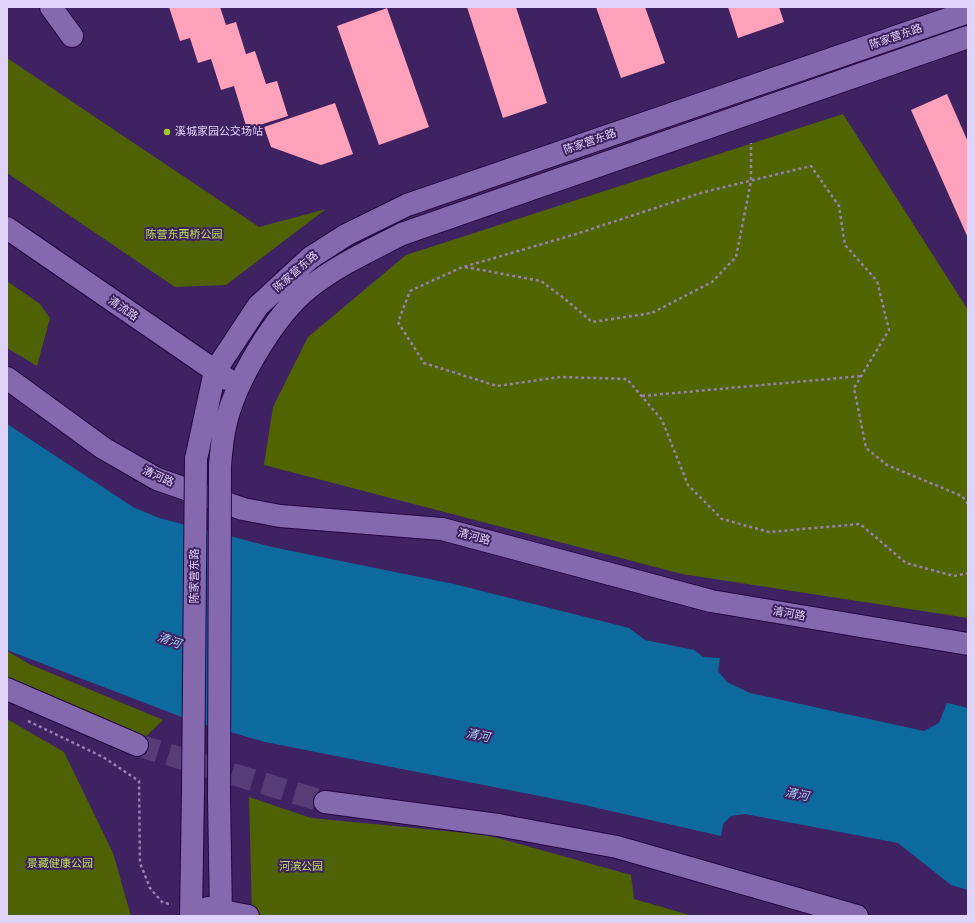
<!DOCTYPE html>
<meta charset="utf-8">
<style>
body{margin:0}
#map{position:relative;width:975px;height:923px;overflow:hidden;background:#3f2261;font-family:Manrope,sans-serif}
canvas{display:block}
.frame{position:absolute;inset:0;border:8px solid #e0d3f9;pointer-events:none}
</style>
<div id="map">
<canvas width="975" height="923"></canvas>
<div class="frame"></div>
</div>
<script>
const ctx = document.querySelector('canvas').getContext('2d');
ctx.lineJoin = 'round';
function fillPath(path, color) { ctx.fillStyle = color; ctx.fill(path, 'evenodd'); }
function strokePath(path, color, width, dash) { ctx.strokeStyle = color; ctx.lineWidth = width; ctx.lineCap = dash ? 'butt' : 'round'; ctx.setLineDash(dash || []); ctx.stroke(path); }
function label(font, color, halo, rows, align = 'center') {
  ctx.font = font + ' Manrope,"Noto Sans SC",sans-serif'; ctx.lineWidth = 4; ctx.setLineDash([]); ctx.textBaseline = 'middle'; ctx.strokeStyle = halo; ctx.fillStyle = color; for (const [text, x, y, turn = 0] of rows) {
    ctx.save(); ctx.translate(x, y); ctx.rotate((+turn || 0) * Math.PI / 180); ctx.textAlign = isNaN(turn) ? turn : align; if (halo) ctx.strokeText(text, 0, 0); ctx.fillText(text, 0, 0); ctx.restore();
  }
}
fillPath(new Path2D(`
 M7 58 259 227 326 209 226 285 175 287 7 173Z
 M7 281 40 304 50 318 37 366 7 348Z
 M7 651 29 664 163 720 137 745 7 689Z
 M7 719 64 752 113 853 131 916H7Z
 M249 797 311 818 487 835 631 875 634 899 693 916H252Z`), '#4e6103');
fillPath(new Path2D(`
 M843 114 968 310V618L682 574 264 465 273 407 308 337 406 255Z`), '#506400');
fillPath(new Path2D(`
 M7 424 133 507 159 518 272 547 454 584 629 628 645 640 694 650 703 657 720 658 718 671 727 682 750 693 924 731 939 723 947 703 968 708V890L951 885 898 843 745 814 731 816 723 824 721 836 580 804 265 742 192 721 7 650Z`), '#0d6a9f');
fillPath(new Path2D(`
 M169 7H220L226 25 236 22 246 54 255 51 266 84 277 81 288 116 247 129 234 86 221 90 211 59 198 63 190 38 180 41Z
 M467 7H516L547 103 503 118Z
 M596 7H645L665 63 621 78Z
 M728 7H779L784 22 738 38Z
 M387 8 429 127 379 145 337 26Z
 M947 94 968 142V238L911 110Z
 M335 103 353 154 321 165 271 147 264 127Z`), '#fea1bb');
strokePath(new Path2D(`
 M137 745 325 802`), '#573d78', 22, [22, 11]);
const minor = new Path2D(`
 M51 7 72 36
 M7 228 227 379
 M7 378 103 448 157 479 243 509 280 516 442 529 711 601 968 644
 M196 459 215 371 258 306 310 258 346 235 407 205 968 12
 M220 466C221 453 222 440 225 427 234 383 275 314 310 287 338 265 371 250 402 234L968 37
 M7 689 137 745
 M219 796 221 916
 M325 802 498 825 617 847 857 916
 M208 908 248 916
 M191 916 193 791`);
strokePath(minor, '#260544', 24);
strokePath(new Path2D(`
 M465 267 541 281 565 299 592 322 652 313 712 282 736 257 751 181V143
 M642 396 862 376
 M968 504 962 496 887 465 866 448 854 388 889 330 877 281 845 245 839 206 811 166 704 192 573 235 460 268 410 291 398 322 424 363 497 386 560 377 627 379 662 420 688 485 722 519 769 532 860 524 906 563 954 576 968 573
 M28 721 103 757 139 781 140 863 150 888 163 903 172 904`), '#9681b3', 2.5, [3, 3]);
strokePath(minor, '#8569af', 22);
const minorBridge = new Path2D(`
 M193 791 196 459
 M219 796 220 466`);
strokePath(minorBridge, '#260544', 24, []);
strokePath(minorBridge, '#8569af', 22);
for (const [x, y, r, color] of [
 [167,132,4,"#a5c822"]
]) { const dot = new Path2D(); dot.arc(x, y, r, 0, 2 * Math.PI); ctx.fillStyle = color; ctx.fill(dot); strokePath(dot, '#3f2261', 1.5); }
label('11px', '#e0d3f9', '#3f2261', [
 ["陈家营东路",896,37,-19],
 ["陈家营东路",590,142,-19],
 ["陈家营东路",296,272,-41],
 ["清流路",123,309,34],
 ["清河路",158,477,24],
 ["清河路",474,537,15],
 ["陈家营东路",195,576,-90],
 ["清河路",789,614,10]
]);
label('11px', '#e0d3f9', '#3f2261', [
 ["溪城家园公交场站",175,132]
], 'left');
label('11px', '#bde04f', '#3f2261', [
 ["陈营东西桥公园",184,235],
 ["景藏健康公园",60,864],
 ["河滨公园",301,867]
]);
label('italic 12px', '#9fcdf0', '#3f2261', [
 ["清河",169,641,19],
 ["清河",478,736,11],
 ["清河",797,795,11]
]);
</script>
